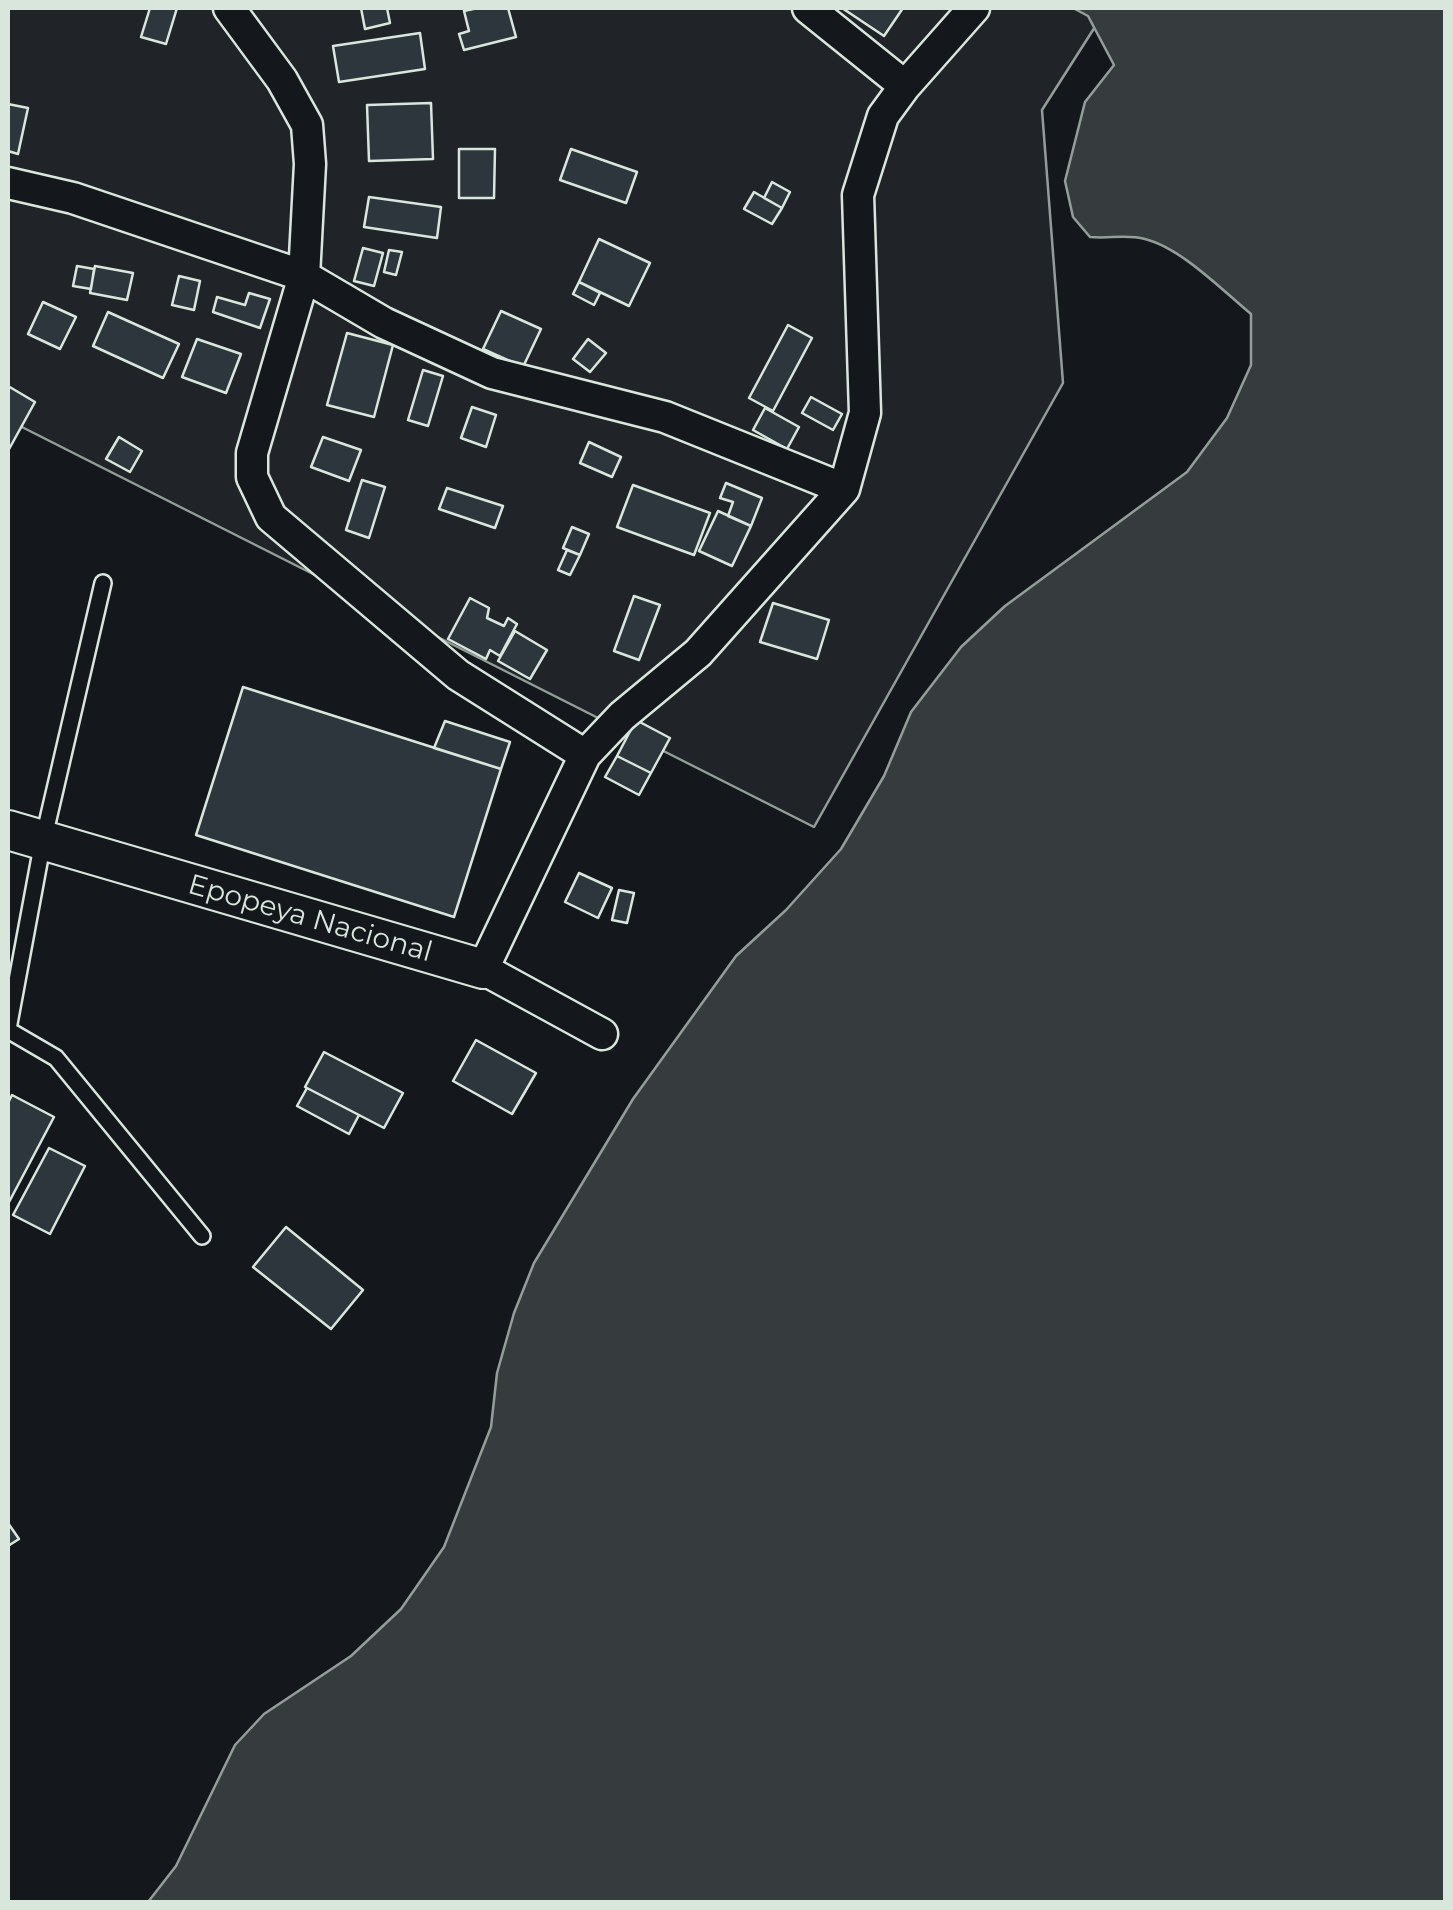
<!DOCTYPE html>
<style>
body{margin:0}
#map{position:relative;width:1453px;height:1910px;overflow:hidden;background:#14181c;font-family:Montserrat,sans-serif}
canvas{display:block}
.frame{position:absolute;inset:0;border:10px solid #d8e6dc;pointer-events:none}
</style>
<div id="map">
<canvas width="1453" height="1910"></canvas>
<div class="frame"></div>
</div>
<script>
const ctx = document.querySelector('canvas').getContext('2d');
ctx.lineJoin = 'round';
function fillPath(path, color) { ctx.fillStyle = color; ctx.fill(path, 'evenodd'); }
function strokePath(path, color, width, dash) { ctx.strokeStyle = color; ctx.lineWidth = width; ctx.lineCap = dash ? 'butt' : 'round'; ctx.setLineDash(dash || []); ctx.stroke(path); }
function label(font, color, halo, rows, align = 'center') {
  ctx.font = font + ' Montserrat,sans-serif'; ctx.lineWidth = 8; ctx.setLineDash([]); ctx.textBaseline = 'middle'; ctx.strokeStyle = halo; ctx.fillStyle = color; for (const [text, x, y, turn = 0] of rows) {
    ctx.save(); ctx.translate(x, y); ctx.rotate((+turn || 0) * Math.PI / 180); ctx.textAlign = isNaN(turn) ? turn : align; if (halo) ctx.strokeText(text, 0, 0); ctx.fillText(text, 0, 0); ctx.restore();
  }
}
const green = new Path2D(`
 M8 8H1107L1042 110 1063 383 814 827 8 420Z`);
fillPath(green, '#202428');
strokePath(green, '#939e99', 2.5);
const water = new Path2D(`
 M1073 8H1445V1902H148L176 1866 235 1745 264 1714 351 1656 401 1609 444 1547 491 1427 497 1373 514 1313 534 1263 633 1099 736 956 786 910 841 849 884 776 911 712 961 647 1005 606 1187 472 1227 418 1251 365V314C1222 290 1181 248 1145 239 1126 234 1109 239 1090 237L1073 217 1065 181 1085 102 1114 65 1088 16Z`);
fillPath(water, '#363b3e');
strokePath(water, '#939e99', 2.5);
const building = new Path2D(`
 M150 8H177L166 44 141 37Z
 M361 8H387L390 23 365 29Z
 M478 8H508L516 37 464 50 459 34 469 31 464 11Z
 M842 8H903L884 36Z
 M420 33 425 69 339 82 333 46Z
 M431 103 433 159 369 161 367 105Z
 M8 104 28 108 18 154 8 151Z
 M459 149H495L494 198H459Z
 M571 149 637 172 626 203 560 180Z
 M772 182 790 192 782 208 764 198Z
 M754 192 782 208 772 224 744 209Z
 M369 197 441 207 437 238 364 227Z
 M599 239 650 263 629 306 579 282Z
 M363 248 383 253 374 286 354 281Z
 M389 250 402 252 396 275 384 272Z
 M77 266 94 269 91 289 73 286Z
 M95 266 133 273 127 300 90 293Z
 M179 276 200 281 194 310 172 305Z
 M579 282 600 293 594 305 573 294Z
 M249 293 270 299 260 328 213 312 217 297 245 305Z
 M43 302 76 317 60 349 28 334Z
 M501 311 541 329 523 367 483 349Z
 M108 312 179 344 163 378 93 346Z
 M788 325 812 338 773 411 749 398Z
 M347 333 393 345 374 417 327 405Z
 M197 339 241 354 226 393 182 377Z
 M588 339 606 353 590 372 573 359Z
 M423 370 443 376 428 426 408 420Z
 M8 386 35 402 8 451Z
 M811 397 842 414 833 430 802 413Z
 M472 407 496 415 486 447 461 438Z
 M765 408 799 427 787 449 753 430Z
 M119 437 142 451 130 472 106 459Z
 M323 437 361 450 349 481 311 467Z
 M589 442 621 457 612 477 580 463Z
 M362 480 385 487 369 538 346 530Z
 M726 483 762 498 751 526 728 516 733 502 720 498Z
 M633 485 710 513 694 555 617 527Z
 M447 488 503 506 495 528 439 509Z
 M718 511 751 526 732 566 699 551Z
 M572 527 589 534 580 555 563 548Z
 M567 550 580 555 570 575 558 570Z
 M634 596 660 605 639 660 614 651Z
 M470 598 489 608 487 618 504 626 508 618 517 624 500 656 490 650 486 659 448 639Z
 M773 603 829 620 817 659 760 642Z
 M515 631 547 650 530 679 498 661Z
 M243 687 501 769 454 917 196 835Z
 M636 720 670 738 651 773 617 756Z
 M445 721 510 742 501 769 434 748Z
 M617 756 651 773 639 795 605 777Z
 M579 873 612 888 598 918 565 902Z
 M619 890 634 893 627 923 612 920Z
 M476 1040 536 1073 512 1114 453 1081Z
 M324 1052 403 1093 384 1128 305 1087Z
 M307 1088 359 1115 349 1134 297 1106Z
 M12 1095 54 1117 8 1204V1103Z
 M49 1148 85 1166 50 1234 13 1215Z
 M286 1227 363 1290 331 1329 253 1267Z
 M8 1523 19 1539 8 1546Z`);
fillPath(building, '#2c363c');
strokePath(building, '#d8e6dc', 2.5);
const service = new Path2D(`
 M8 1029 43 841 103 583
 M8 1030 56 1058 202 1236`);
const minor = new Path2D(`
 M229 8 282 80 307 125 310 164 304 276 252 453V477L271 517 458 675 585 755
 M808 8 905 86
 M8 183 73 198 304 276 384 323 492 373 665 417 844 489
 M602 1034 483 969 585 755 622 716 698 653 844 489 865 413 858 195 883 116 905 86 974 8`);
const tertiary = new Path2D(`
 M8 830 483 969`);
strokePath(service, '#d8e6dc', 20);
strokePath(minor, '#d8e6dc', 35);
strokePath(tertiary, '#d8e6dc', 42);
strokePath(service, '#14181c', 15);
strokePath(minor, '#14181c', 30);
strokePath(tertiary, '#14181c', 38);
label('28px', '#d8e6dc', '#14181c', [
 ["Epopeya Nacional",310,919,16]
]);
</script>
